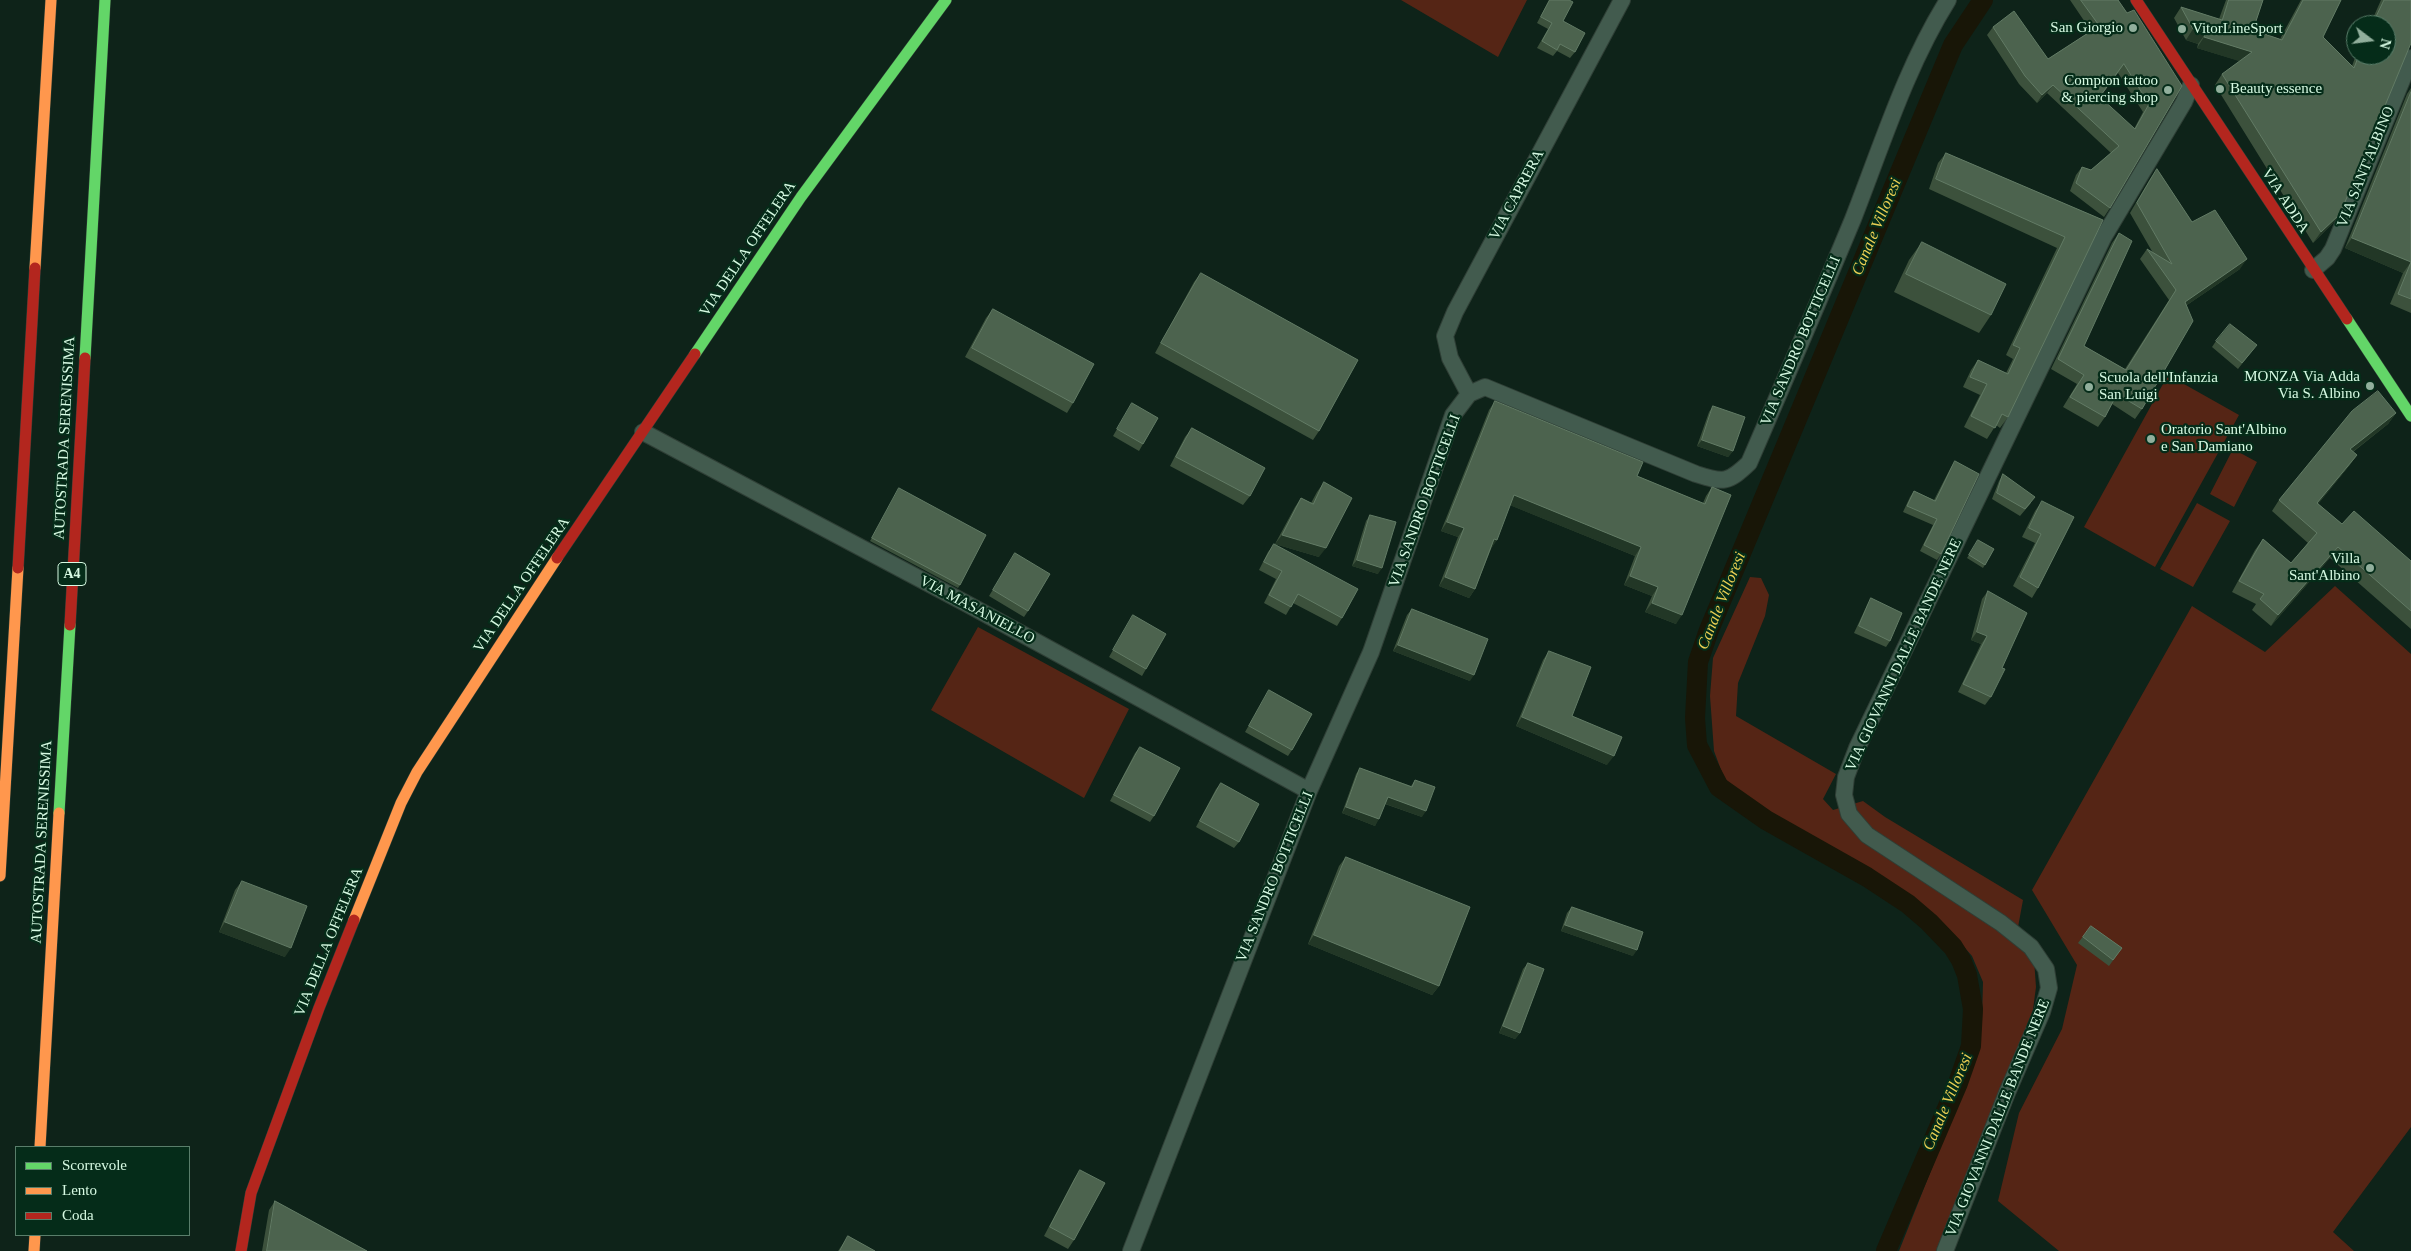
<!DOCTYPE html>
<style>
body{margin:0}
#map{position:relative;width:2411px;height:1251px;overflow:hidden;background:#0e2319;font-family:Georgia,serif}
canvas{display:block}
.legend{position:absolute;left:15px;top:1146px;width:175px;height:90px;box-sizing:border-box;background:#052c19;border:1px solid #597e6a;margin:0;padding:6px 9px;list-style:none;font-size:15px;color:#d7fae3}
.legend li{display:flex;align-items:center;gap:10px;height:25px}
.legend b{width:25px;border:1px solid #597e6a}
.north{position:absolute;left:2346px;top:15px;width:50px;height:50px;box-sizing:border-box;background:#052c19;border:1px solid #597e6a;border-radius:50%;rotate:105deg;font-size:14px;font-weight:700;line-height:20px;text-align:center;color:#d7fae3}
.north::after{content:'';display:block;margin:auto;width:18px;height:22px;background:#91af9c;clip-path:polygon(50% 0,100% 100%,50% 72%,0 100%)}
</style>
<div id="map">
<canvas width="2411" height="1251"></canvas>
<ul class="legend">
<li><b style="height:6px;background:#63d668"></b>Scorrevole</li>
<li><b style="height:6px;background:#ff974d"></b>Lento</li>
<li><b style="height:6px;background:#b3261e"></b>Coda</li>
</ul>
<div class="north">N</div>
</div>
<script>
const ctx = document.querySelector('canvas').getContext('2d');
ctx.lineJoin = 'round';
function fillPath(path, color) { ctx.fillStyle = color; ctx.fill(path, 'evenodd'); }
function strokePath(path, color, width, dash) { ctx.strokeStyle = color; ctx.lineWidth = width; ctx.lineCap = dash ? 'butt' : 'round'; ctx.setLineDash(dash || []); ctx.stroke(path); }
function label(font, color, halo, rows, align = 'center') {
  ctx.font = font + ' Georgia,serif'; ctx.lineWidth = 4.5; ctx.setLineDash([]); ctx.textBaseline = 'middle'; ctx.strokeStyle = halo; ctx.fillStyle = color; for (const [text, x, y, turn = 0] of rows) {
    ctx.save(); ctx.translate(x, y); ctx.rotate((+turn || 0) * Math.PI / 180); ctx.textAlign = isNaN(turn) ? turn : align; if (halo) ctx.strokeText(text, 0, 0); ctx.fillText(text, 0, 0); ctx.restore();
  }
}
fillPath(new Path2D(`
 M1401 0H1527L1498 57Z
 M2168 375 2239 415 2155 567 2084 527Z
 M2233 449 2257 462 2234 507 2210 494Z
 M2197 503 2230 521 2193 587 2160 569Z
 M1750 577 1761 578 1769 595 1765 616 1738 683 1736 716 1836 774 1823 799 1833 810 1863 801 1885 817 2023 900 2016 938 2034 959 2036 987 2032 1017 1999 1093 1936 1251H1899L1969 1075 1982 1021 1983 982 1972 956 1945 925 1916 902 1748 800 1724 778 1714 751 1710 696 1713 658Z
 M2335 586 2411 654V1127L2333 1232 2354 1251H2059L1998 1201 2019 1113 2062 1029 2077 965 2032 890 2192 606 2265 652Z
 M978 627 1129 709 1084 798 931 710Z`), '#552515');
strokePath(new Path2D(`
 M1886 1251 1958 1083 1971 1046 1973 1009 1967 975 1961 960 1953 947 1929 922 1908 904 1867 877 1766 820 1719 787 1697 745 1695 718 1698 662 1709 630 1953 45 1983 0`), '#181607', 20);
const street = new Path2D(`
 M2313 270 2327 258 2333 249 2411 58
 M1469 394 1450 358 1445 336 1455 312 1622 0
 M643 432 969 605 1309 791
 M1131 1251 1309 791 1371 652 1453 415 1469 394 1485 387 1696 474C1724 483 1728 483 1749 463 1784 382 1819 301 1853 219 1882 145 1906 67 1948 0
 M1945 1251 2007 1093 2042 1012 2049 988 2046 969 2031 947 2001 923 1867 835 1849 814 1844 795 1846 777 1857 748 2103 238 2184 102 2191 85`);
const fast = new Path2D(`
 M2347 319 2411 416
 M695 354 801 197 946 0
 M85 358 105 0
 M59 813 70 625`);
const slow = new Path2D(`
 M35 268 51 0
 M0 876 18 568
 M354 920 401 803 417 772 557 558
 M40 1147 59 813
 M34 1251 35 1235`);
const jam = new Path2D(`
 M2136 0 2347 319
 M557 558 695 354
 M18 568 35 268
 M70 625 85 358
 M241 1251 251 1193 319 1008 354 920`);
strokePath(street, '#2f3f36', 18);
strokePath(fast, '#2f3f36', 12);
strokePath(slow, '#2f3f36', 12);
strokePath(jam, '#2f3f36', 12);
strokePath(street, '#425b4e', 16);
strokePath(fast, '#63d668', 11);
strokePath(slow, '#ff974d', 11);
strokePath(jam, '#b3261e', 11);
fillPath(new Path2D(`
 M1549 0H1569L1563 21 1575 52 1570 58 1557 51 1553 56 1537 48 1548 29 1537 23Z
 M2070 0H2118L2127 13 2182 86 2110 208 2104 217 2070 191 2076 175 2082 167 2091 170 2111 153 2047 93 2037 103 2019 84 1987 35 1993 27 2048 59 2091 31ZM2118 73 2143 112 2134 129 2100 97Z
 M2224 0H2263L2253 30 2280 39 2301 0H2341L2323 37 2352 66 2356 55H2386V25H2370L2381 0H2411L2340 214 2332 224 2313 243 2215 85 2222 74 2240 61 2197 48 2198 44 2186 40 2174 18 2181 7 2219 19 2226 0Z
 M2411 88V313L2390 304 2403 273 2345 248 2407 94Z
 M1946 153 2103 220 2008 417 2000 428 1996 425 1987 439 1964 427 1980 395 1963 387 1971 370 1978 360 2006 373 2013 359 2006 355 2057 248 1929 189 1938 163Z
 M2157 169 2192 222 2240 269 2187 305 2142 409 2135 419 2112 404 2105 417 2098 427 2063 407 2077 384 2051 369 2112 243 2119 233 2084 346 2125 369 2169 300 2140 259 2147 249 2153 253 2130 213 2150 179Z
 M1922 242 1991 315 1979 333 1894 292 1909 260Z
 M1201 273 1319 431 1313 440 1155 353 1194 282Z
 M993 309 1073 403 1067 413 965 357 986 318Z
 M2216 341 2252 351 2238 369 2212 347Z
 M1495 401 1637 476 1703 503 1706 496 1712 487 1676 624 1645 612 1652 596 1624 585 1635 556 1510 505 1491 549 1475 589 1469 598 1439 586 1458 537 1441 531 1489 410Z
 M1132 403 1143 444 1139 451 1113 436Z
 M1713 406 1733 451 1728 457 1697 446 1709 412Z
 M2396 413 2388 424 2353 452 2357 455 2349 466 2318 504 2342 524 2411 561V629L2330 558 2271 626 2252 610 2256 604 2232 592 2255 550 2263 539 2291 563 2308 543 2272 511 2279 500Z
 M1192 428 1250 496 1243 505 1170 466 1185 437Z
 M1955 461 1941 554 1937 560 1920 551 1933 525 1903 512 1910 497 1914 491 1934 500 1951 467Z
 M2003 474 2031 503 2020 516 1992 499 1999 481Z
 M1324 482 1319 557 1275 544 1295 507 1301 498 1311 503 1317 492Z
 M899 488 960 585 958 588 870 541Z
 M2042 501 2074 517 2038 588 2032 598 2013 586 2035 543 2022 537 2035 511Z
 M1370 515 1378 574 1352 566 1366 521Z
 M1978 540 1994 549 1983 568 1967 558Z
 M1274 544 1342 618 1337 626 1293 603 1286 615 1264 603 1276 579 1259 570 1268 552Z
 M1015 553 1028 611 1024 617 989 596Z
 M1988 591 2002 668 1991 697 1985 705 1958 692 1981 644 1971 640 1982 599Z
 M1871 598 1890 641 1886 647 1854 633 1867 605Z
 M1412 609 1470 681 1393 651 1407 615Z
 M1133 615 1146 669 1142 676 1109 657Z
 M1549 651 1572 716 1607 765 1516 726 1543 660Z
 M1269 690 1292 750 1288 756 1245 732Z
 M1140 747 1154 816 1150 822 1110 801 1135 753Z
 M1360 768 1411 786 1415 780 1422 817 1385 804 1375 826 1342 813 1356 774Z
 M1221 783 1239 842 1234 848 1196 827 1216 789Z
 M1346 857 1439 986 1432 995 1308 944 1339 866Z
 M242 881 285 957 219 932 235 890Z
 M1572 907 1633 956 1561 931 1567 913Z
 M2091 926 2122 948 2109 966 2078 943Z
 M1528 963 1520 1033 1515 1039 1499 1033 1523 969Z
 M1080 1170 1074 1240 1068 1249 1044 1236 1074 1179Z
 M275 1201 367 1251H262L269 1210Z
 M848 1236 875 1251H838Z`), '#3c513c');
fillPath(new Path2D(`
 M2193 29 2206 33 2198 44 2186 40Z
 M2204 37 2252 52 2245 63 2197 48Z
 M2053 85 2047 93 2037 103 2042 95Z
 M2340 214 2332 224 2313 243 2321 232Z
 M2352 238 2411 262 2403 273 2345 248Z
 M2247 259 2240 269 2178 311 2185 302Z
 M2396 413 2388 424 2342 460 2350 449Z
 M1702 440 1733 451 1728 457 1697 446Z
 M2357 455 2349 466 2310 514 2317 503Z
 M1514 495 1641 547 1635 556 1507 504Z
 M1447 522 1464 528 1458 537 1441 531Z
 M1282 535 1326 548 1319 557 1275 544Z
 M1494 539 1497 540 1491 549Z
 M2338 547 2330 558 2271 626 2278 615Z
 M1357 560 1382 568 1378 574 1352 566Z
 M1630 576 1658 587 1652 596 1624 585Z
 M1445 577 1475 589 1469 598 1439 586Z
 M1652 603 1682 615 1676 624 1645 612Z
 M1977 632 1987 636 1981 644 1971 640Z
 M1398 645 1474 675 1470 681 1393 651Z
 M1522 717 1614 756 1607 765 1516 726Z
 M1388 797 1426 811 1422 817 1383 803Z
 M1346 807 1379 819 1375 826 1342 813Z
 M225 922 291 948 285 957 219 932Z
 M1565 925 1637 950 1633 956 1561 931Z
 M1314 935 1439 986 1432 995 1308 944Z
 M1503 1026 1520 1033 1515 1039 1499 1033Z`), '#223726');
const building = new Path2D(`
 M1550 0H1569L1573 2 1563 21 1585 33 1575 52 1560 44 1557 50 1542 41 1552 23 1541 17Z
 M2081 0H2118L2127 13 2134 10 2182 86 2110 208 2076 183 2082 167 2091 170 2119 146 2053 85 2042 95 2025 76 1993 27 2014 11 2048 59 2099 26ZM2124 64 2149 104 2135 129 2100 97Z
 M2229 0H2263L2253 30 2282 40 2303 0H2341L2323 37 2354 68 2359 55H2386V25H2372L2384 0H2411V43L2340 214 2321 232 2222 74 2252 52 2204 37 2206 33 2193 29 2181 7 2222 20Z
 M2411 92V299L2398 294 2411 262 2352 238Z
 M1946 153 2103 220 2008 417 2002 414 1995 428 1971 416 1987 384 1970 377 1978 360 2008 374 2020 348 2013 345 2065 237 1936 179Z
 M2157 169 2192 222 2215 210 2247 259 2185 302 2193 321 2142 409 2117 394 2105 417 2070 397 2084 375 2058 359 2119 233 2132 241 2084 346 2126 370 2176 290 2147 249 2172 264 2137 203Z
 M1922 242 2006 284 1991 315 1906 274Z
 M1201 273 1358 360 1319 431 1161 343Z
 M993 309 1094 364 1073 403 972 348Z
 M2230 324 2257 345 2242 363 2216 341Z
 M2378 391 2396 413 2350 449 2357 455 2317 503 2342 524 2354 511 2411 561V611L2338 547 2278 615 2260 599 2264 594 2239 581 2263 539 2291 563 2317 533 2279 500 2352 411Z
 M1495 401 1643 462 1637 476 1705 504 1712 487 1731 495 1682 615 1652 603 1658 587 1630 576 1641 547 1514 495 1497 540 1494 539 1475 589 1445 577 1464 528 1447 522Z
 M1132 403 1158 418 1143 444 1117 429Z
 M1713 406 1745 417 1733 451 1702 440Z
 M1192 428 1265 468 1250 496 1176 457Z
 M1955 461 1979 474 1941 554 1924 545 1937 519 1907 506 1914 491 1935 501Z
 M2003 474 2035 497 2025 509 1997 493Z
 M1324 482 1352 498 1326 548 1282 535 1301 498 1313 504Z
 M899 488 986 535 960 585 872 538Z
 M2042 501 2074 517 2038 588 2020 577 2041 534 2029 528Z
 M1370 515 1396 522 1382 568 1357 560Z
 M1978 540 1994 549 1985 565 1969 555Z
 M1274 544 1358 589 1342 618 1298 594 1291 607 1269 595 1282 571 1264 562Z
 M1015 553 1050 574 1028 611 993 590Z
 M1988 591 2027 613 2002 668 2005 669 1991 697 1963 684 1987 636 1977 632Z
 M1871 598 1902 613 1890 641 1859 626Z
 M1412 609 1488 639 1474 675 1398 645Z
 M1133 615 1166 634 1146 669 1113 650Z
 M1549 651 1591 667 1572 716 1622 737 1614 756 1522 717Z
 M1269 690 1312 714 1292 750 1249 726Z
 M1140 747 1180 768 1154 816 1114 795Z
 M1360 768 1412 787 1415 780 1435 787 1426 811 1388 797 1379 819 1346 807Z
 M1221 783 1259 804 1239 842 1200 821Z
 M1346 857 1470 907 1439 986 1314 935Z
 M242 881 307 906 291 948 225 922Z
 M1572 907 1643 932 1637 950 1565 925Z
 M2091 926 2122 948 2113 960 2083 937Z
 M1528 963 1544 969 1520 1033 1503 1026Z
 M1080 1170 1105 1183 1074 1240 1050 1227Z
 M275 1201 367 1251H267Z
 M848 1236 875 1251H840Z`);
fillPath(building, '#4c634e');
strokePath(building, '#627b65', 1);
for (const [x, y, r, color] of [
 [2133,28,5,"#91af9c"],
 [2182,29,5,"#91af9c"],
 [2220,89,5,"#91af9c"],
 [2168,90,5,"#91af9c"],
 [2370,386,5,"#91af9c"],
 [2089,387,5,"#91af9c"],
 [2151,439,5,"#91af9c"],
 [2370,568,5,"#91af9c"]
]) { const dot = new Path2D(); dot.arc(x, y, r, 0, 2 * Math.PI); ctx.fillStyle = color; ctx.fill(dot); strokePath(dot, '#052c19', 2); }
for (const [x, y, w] of [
 [72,574,28]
]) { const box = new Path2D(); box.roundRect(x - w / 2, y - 11.5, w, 23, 4); ctx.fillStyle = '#052c19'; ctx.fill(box); strokePath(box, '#d7fae3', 1); }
label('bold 14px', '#d7fae3', null, [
 ["A4",72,574]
]);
label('15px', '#d7fae3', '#052c19', [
 ["San Giorgio",2123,28],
 ["VitorLineSport",2192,29,"left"],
 ["Compton tattoo",2158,81],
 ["& piercing shop",2158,98],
 ["Beauty essence",2230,89,"left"],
 ["MONZA Via Adda",2360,377],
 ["Via S. Albino",2360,394],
 ["Scuola dell'Infanzia",2099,378,"left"],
 ["San Luigi",2099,395,"left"],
 ["Oratorio Sant'Albino",2161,430,"left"],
 ["e San Damiano",2161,447,"left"],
 ["Villa",2360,559],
 ["Sant'Albino",2360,576]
], 'right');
label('15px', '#d7fae3', '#052c19', [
 ["VIA SANT'ALBINO",2366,167,-68],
 ["VIA CAPRERA",1517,195,-62],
 ["VIA ADDA",2285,201,57],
 ["VIA DELLA OFFELERA",748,249,-56],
 ["VIA SANDRO BOTTICELLI",1801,341,-67],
 ["AUTOSTRADA SERENISSIMA",65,438,-87],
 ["VIA SANDRO BOTTICELLI",1425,501,-70],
 ["VIA DELLA OFFELERA",522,585,-56],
 ["VIA MASANIELLO",977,610,28],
 ["VIA GIOVANNI DALLE BANDE NERE",1904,655,-65],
 ["AUTOSTRADA SERENISSIMA",42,842,-87],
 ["VIA SANDRO BOTTICELLI",1275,877,-68],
 ["VIA DELLA OFFELERA",329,942,-68],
 ["VIA GIOVANNI DALLE BANDE NERE",1998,1118,-68]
]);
label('italic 16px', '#eacf53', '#052c19', [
 ["Canale Villoresi",1877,227,-67],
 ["Canale Villoresi",1722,601,-68],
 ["Canale Villoresi",1948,1102,-67]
]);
</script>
